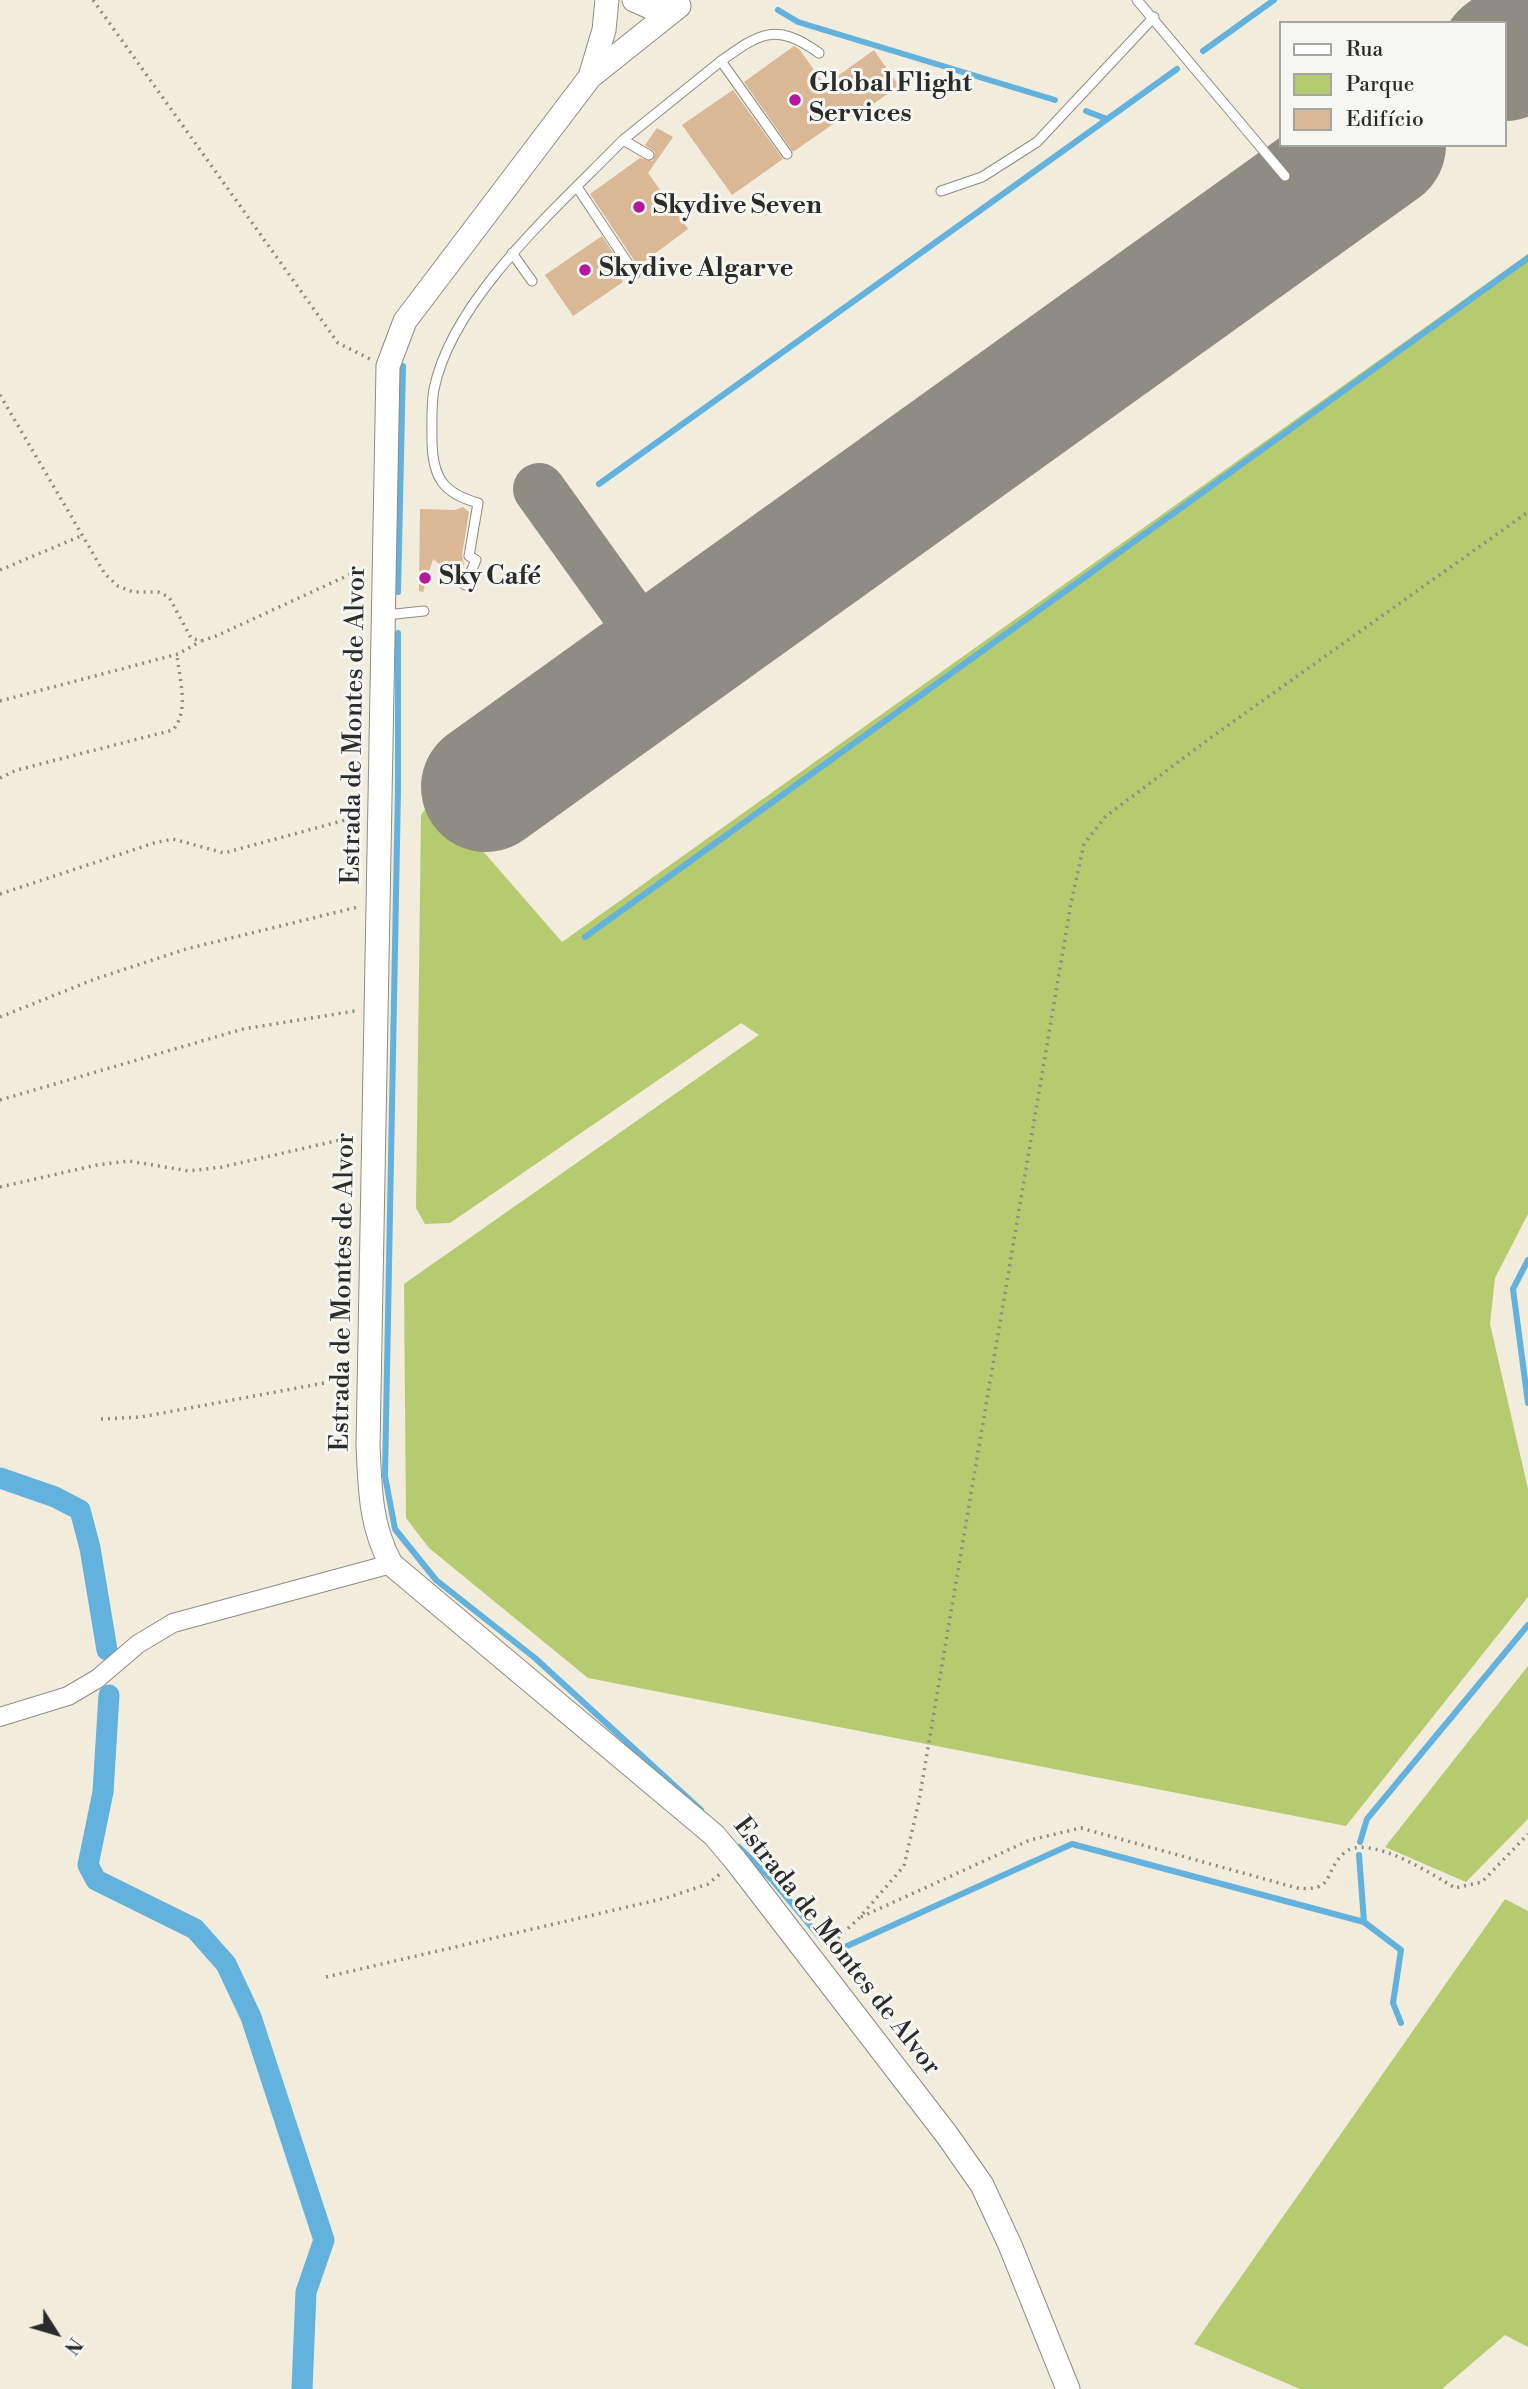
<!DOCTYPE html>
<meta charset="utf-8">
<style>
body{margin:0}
#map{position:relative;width:1528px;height:2389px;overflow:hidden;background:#f1ecdb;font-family:"Libre Bodoni",serif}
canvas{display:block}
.legend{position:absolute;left:1279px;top:21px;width:228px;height:126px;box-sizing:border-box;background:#f6f6f2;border:2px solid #a5a5a2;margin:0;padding:9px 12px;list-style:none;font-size:21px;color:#2b2b2b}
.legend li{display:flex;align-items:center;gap:14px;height:35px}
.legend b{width:35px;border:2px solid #a5a5a2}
.north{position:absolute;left:21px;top:2298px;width:70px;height:70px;-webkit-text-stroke:5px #f6f6f2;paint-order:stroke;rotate:127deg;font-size:19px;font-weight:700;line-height:28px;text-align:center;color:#2b2b2b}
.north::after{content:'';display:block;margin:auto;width:24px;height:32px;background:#2b2b2b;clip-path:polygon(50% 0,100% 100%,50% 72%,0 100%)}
</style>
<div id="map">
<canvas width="1528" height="2389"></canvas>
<ul class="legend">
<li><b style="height:9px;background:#fff"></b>Rua</li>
<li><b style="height:19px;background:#b6cb6f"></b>Parque</li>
<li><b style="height:19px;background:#dab795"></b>Edifício</li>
</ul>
<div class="north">N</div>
</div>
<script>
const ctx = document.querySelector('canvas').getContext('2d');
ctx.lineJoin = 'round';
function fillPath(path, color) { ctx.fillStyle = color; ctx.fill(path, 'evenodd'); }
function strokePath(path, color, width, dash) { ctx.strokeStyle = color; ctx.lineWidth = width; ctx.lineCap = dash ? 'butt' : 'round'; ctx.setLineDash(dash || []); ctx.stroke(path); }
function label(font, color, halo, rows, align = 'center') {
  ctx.font = font + ' "Libre Bodoni",serif'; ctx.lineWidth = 6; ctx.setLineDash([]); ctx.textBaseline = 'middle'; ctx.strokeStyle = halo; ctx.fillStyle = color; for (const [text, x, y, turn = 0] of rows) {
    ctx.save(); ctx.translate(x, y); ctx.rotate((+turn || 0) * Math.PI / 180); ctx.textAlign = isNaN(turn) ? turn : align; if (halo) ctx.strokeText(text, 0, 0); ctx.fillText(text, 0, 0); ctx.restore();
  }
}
fillPath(new Path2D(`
 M1528 254V1214L1495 1278 1490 1324 1528 1489V1597L1346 1826 588 1678 429 1548 406 1518 404 1284 759 1035 741 1023 450 1223 425 1224 416 1208 421 815 435 796 562 942Z
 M1528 1666V1819L1466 1882 1385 1847Z
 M1505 1899 1528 1911V2347L1505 2335 1442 2389H1300L1194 2344Z`), '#b6cb6f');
strokePath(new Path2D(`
 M778 10 798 22 1055 100
 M1203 51 1274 0
 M1086 111 1107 119
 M599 484 1177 69
 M398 592 403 366
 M398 633V789L385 1476 395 1529 436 1580 535 1658 701 1810
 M585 937 1528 258
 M1528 1260 1513 1289 1528 1403
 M1360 1842 1367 1819 1528 1625
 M739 1847 773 1881 819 1936
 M1359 1855 1364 1922
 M836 1951 1072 1844 1364 1922 1401 1950 1393 2003 1401 2023`), '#63b1dd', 6);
strokePath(new Path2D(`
 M0 1478 55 1497 80 1510 90 1548 107 1650
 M109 1695 103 1792 88 1865 96 1880 195 1929 226 1964 251 2017 324 2240 306 2292 302 2389`), '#63b1dd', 21);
strokePath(new Path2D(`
 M539 489 648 641 651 659 644 673`), '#8e8c83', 52);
strokePath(new Path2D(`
 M1505 56 1528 40
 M486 787 1381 145`), '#8e8c83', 130);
fillPath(new Path2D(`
 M794 46 799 49 825 85 874 50 899 86 853 118 849 113 793 152 744 82Z
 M733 90 783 159 732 195 682 125Z
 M657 128 673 137 648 173 688 229 638 266 590 194 640 158 653 161 655 152 645 145Z
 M602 236 627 274 621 278 623 282 573 316 545 275Z
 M463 507 469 512 462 555 464 565 451 564 447 570 433 559 423 592 419 591 420 509 455 510Z`), '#dab795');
const service = new Path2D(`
 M1137 0 1285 176
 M623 140 721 61
 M787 154 721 61C760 33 776 22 819 53
 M577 187 635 274
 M941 191 982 177 1037 142 1154 17
 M512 253 532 281
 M465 585 476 560 469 556 478 503C443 493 433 478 432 442 432 425 431 405 434 389 453 297 560 205 623 140L649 155
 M386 615 424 611`);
const minor = new Path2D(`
 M0 1717 68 1696 97 1679 138 1644 173 1623 391 1564`);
const tertiary = new Path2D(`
 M607 0 604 30 590 77 405 321 388 366 368 1445C370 1488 370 1525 391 1564L714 1835 736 1861 947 2135 982 2185 1010 2245 1068 2389
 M634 0 659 11 679 6
 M590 77 679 6`);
strokePath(service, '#8e8c83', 11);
strokePath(minor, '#8e8c83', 20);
strokePath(tertiary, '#8e8c83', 25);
strokePath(new Path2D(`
 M93 0 338 343 370 359
 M0 395 105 574 118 586 133 592H158L169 597 191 638 201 641 216 636 364 568
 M0 570 81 536
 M0 701 178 654 201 641
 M0 778 17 770 173 730C190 709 179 680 177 654
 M0 894 154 843 173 839 224 853 360 816
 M0 1017 95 979 186 949 358 907
 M0 1100 243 1029 355 1011
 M0 1187 97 1165 129 1161 189 1171 222 1167 353 1137
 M101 1419 141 1417 351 1378
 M861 1917 1030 1840 1081 1828 1297 1888C1336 1892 1323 1872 1344 1853 1367 1832 1434 1875 1455 1888L1482 1882 1528 1834
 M828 1948 860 1917 904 1866 919 1801 1071 903 1084 844 1106 816 1213 736 1528 512
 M326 1977 666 1898 708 1884 721 1873`), '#8e8c83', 3.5, [2, 5]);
strokePath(service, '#fff', 9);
strokePath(minor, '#fff', 18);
strokePath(tertiary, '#fff', 23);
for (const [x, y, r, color] of [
 [795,100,7,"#b5179e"],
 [639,207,7,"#b5179e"],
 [585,270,7,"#b5179e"],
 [425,578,7,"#b5179e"]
]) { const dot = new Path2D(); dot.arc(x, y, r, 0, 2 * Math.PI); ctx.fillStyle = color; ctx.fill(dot); strokePath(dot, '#f6f6f2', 2.5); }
label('bold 26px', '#2b2b2b', '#f6f6f2', [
 ["Global Flight",809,85],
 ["Services",809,115],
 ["Skydive Seven",653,207],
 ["Skydive Algarve",599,270],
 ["Sky Café",439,578]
], 'left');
label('26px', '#2b2b2b', '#f6f6f2', [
 ["Estrada de Montes de Alvor",355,725,-89],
 ["Estrada de Montes de Alvor",344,1292,-89],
 ["Estrada de Montes de Alvor",836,1947,52]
]);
</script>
